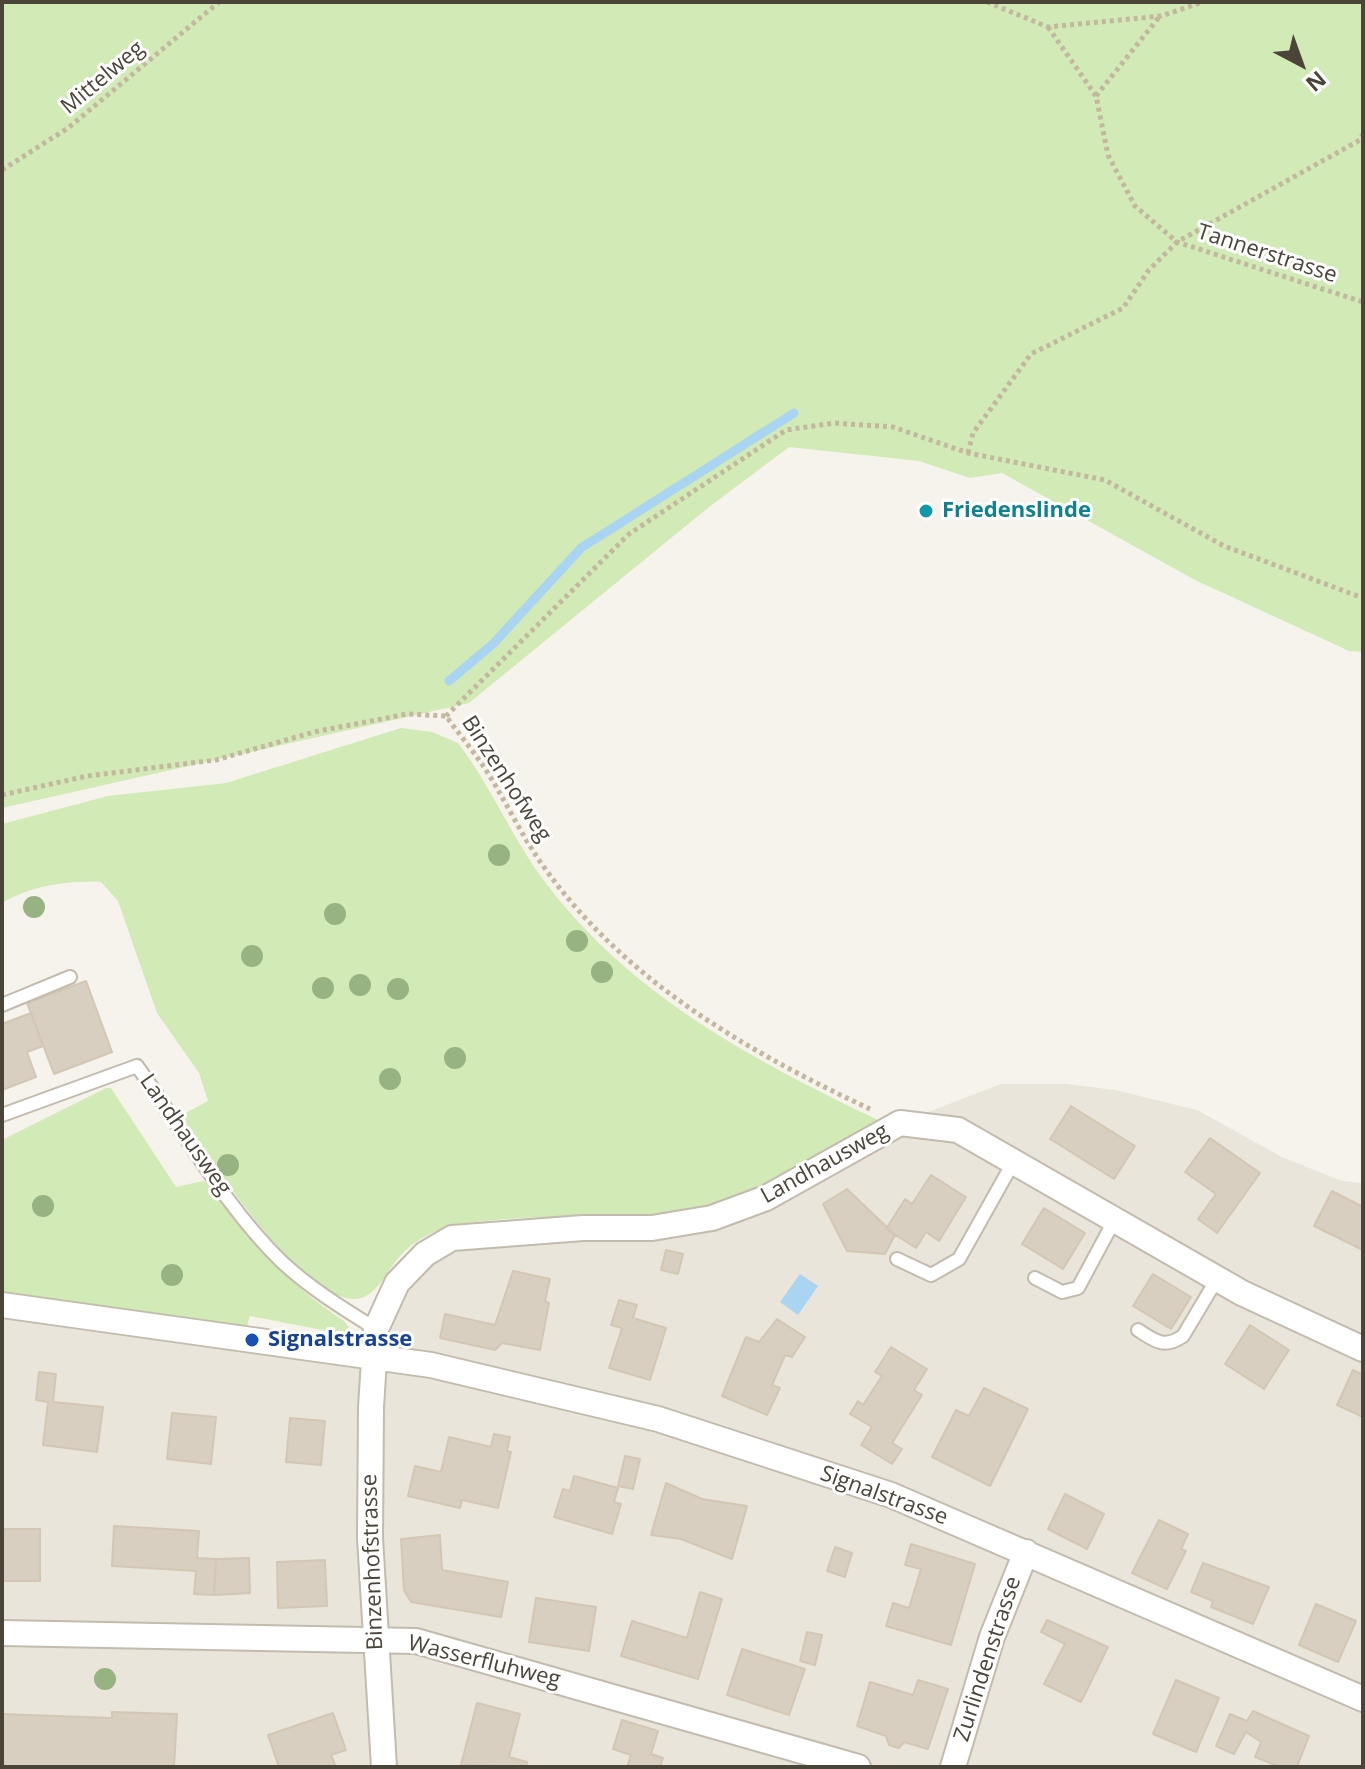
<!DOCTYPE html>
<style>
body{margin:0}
#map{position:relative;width:1365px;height:1769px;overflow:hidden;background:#f6f3ec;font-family:"Open Sans",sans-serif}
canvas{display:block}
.frame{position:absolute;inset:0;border:4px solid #4b4439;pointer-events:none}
.north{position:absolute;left:1261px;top:24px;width:80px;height:80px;-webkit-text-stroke:6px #fff;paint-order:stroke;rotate:139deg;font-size:22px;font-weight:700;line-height:32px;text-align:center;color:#4b4439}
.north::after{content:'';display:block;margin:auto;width:28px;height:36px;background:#4b4439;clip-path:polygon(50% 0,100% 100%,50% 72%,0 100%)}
</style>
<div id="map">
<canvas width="1365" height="1769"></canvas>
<div class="frame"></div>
<div class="north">N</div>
</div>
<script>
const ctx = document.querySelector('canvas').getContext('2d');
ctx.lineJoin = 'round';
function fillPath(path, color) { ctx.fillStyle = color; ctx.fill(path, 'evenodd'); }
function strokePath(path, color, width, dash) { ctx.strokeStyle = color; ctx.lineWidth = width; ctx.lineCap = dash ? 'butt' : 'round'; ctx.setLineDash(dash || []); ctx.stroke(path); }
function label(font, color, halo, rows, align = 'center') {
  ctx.font = font + ' "Open Sans",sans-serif'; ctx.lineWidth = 6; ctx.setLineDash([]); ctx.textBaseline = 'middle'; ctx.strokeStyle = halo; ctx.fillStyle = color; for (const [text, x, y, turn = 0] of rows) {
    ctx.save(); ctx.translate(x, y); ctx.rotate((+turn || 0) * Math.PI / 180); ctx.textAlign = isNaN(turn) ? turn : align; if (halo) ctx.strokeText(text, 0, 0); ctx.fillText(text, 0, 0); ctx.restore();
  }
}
fillPath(new Path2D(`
 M1001 1084H1067L1115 1090 1197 1110 1282 1157 1342 1181 1363 1183V1767H2V1311L376 1356 419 1253 712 1218 900 1123Z`), '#eae5da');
fillPath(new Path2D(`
 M2 2H1363V652L1349 651 1195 580 1002 473 970 478 919 461 789 447 709 507 469 703 2 808Z
 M401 728 432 732 458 743C491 786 512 838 545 882 630 995 753 1060 878 1120L880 1124C848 1141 816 1158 784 1175 770 1183 755 1193 741 1198 649 1228 550 1208 457 1225 437 1229 418 1238 404 1252 386 1268 376 1306 346 1298 288 1283 216 1164 180 1116L208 1101 199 1073 157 1013 118 901 101 882C65 881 34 885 2 903V824L108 796 226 783Z
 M106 1088H111L176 1187 203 1181 211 1186C250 1240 288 1284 344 1321L349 1327 348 1335 250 1316 247 1326 2 1294V1140Z`), '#d2eab5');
fillPath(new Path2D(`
 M800 1274 818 1286 798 1315 780 1302Z`), '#a9d4f2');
strokePath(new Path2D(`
 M449 681 493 644 581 548 794 413`), '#a9d4f2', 9);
const building = new Path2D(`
 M86 981 112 1052 54 1074 27 1003Z
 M31 1013 43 1046 27 1052 36 1077 2 1090V1024Z
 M1071 1106 1135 1146 1114 1179 1050 1139Z
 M1210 1138 1260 1173 1217 1233 1198 1219 1216 1194 1185 1172Z
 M931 1175 966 1197 939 1241 926 1232 916 1248 886 1229 905 1199 912 1204Z
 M847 1189 895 1235 885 1254 847 1251 823 1204Z
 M1332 1191 1363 1207V1250L1314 1226Z
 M1044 1208 1085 1233 1063 1269 1022 1244Z
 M666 1250 683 1254 678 1274 661 1270Z
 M513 1271 550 1279 545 1301 549 1303 540 1350 502 1343 495 1350 440 1338 445 1314 495 1325Z
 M1153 1274 1191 1297 1171 1329 1133 1306Z
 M619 1300 637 1305 633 1318 666 1328 650 1380 609 1368 622 1328 611 1325Z
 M777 1319 805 1337 792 1357 785 1355 772 1385 780 1388 767 1415 722 1396 746 1337 759 1342Z
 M1250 1325 1289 1350 1264 1389 1225 1364Z
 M891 1347 927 1369 914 1390 922 1395 892 1443 902 1449 892 1464 861 1445 872 1427 850 1414 858 1401 863 1405 882 1376 875 1372Z
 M1353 1370 1363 1375V1417L1337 1405Z
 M39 1372 56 1374 53 1402 103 1407 97 1452 43 1445 48 1402 36 1400Z
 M984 1388 1028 1409 990 1486 932 1457 956 1410 969 1416Z
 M172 1413 216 1417 211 1464 167 1459Z
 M290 1418 325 1421 321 1465 286 1462Z
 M494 1434 510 1437 507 1451 511 1452 498 1508 462 1500 460 1508 408 1496 415 1466 441 1472 449 1437 491 1447Z
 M625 1456 640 1459 633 1489 618 1486Z
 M574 1476 618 1488 614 1502 621 1504 612 1534 554 1517 563 1489 570 1491Z
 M666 1483 702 1499 747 1506 732 1559 681 1539 651 1535Z
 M1065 1494 1104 1514 1087 1549 1048 1529Z
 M1159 1520 1188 1534 1181 1549 1186 1551 1167 1589 1132 1573Z
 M114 1526 199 1531 197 1558 216 1559 214 1595 194 1594 196 1571 112 1566Z
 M2 1529H40V1581H2Z
 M440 1535 442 1570 508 1582 501 1617 411 1602 404 1590 401 1539Z
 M911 1544 975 1564 951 1645 886 1626 893 1603 909 1608 921 1569 905 1565Z
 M835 1547 852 1553 845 1577 827 1571Z
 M249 1558 250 1593 214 1595 216 1559Z
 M325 1560 327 1606 278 1608 277 1562Z
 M1203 1563 1269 1587 1253 1624 1211 1607 1213 1601 1191 1592Z
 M700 1592 722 1599 698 1679 621 1656 632 1621 687 1638Z
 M536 1598 596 1607 589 1651 529 1642Z
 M1316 1604 1356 1621 1338 1662 1299 1645Z
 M1047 1620 1108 1647 1081 1702 1044 1684 1065 1644 1041 1632Z
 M807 1632 822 1635 815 1665 800 1661Z
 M742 1649 805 1669 789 1715 727 1695Z
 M918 1680 948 1689 928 1749 904 1742 899 1748 889 1745 886 1736 857 1726 870 1682 913 1695Z
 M1176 1680 1219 1698 1196 1752 1153 1734Z
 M477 1703 520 1714 509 1757 527 1762 526 1767 461 1765Z
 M1253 1711 1309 1736 1297 1767H1280L1255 1757 1261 1742 1246 1732 1234 1754 1216 1746 1230 1714 1247 1721Z
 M112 1712 177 1714 174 1767H2V1714L112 1718Z
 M333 1713 346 1750 331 1755 336 1767H279L268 1735Z
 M622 1720 658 1731 651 1754 663 1758 660 1767H627L631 1755 613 1749Z`);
fillPath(building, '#d8cfc1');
strokePath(building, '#d3c7b4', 2);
const lane = new Path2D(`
 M2 1005 70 977
 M2 1115 137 1066C182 1129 226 1208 282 1262 311 1289 344 1309 376 1329
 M897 1259 931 1275 959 1259 1014 1161
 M1035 1278 1062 1292 1078 1288 1115 1219
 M1138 1330C1155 1341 1164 1349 1183 1336L1217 1279`);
const street = new Path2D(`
 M2 1305 431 1365 658 1419 891 1495 1363 1699
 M2 1633 416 1641 858 1767
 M384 1767 370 1538 371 1407 376 1329 397 1283 425 1254 452 1238 583 1228H652L712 1218 766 1198 900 1123 958 1130 1242 1293 1363 1349
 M953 1767 992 1637 1026 1552`);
strokePath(lane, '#c2bbae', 16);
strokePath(street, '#c2bbae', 28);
strokePath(new Path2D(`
 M987 2 1048 27 1161 16 1203 2
 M1048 27 1096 96 1108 155 1135 206 1177 242 1363 302
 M1096 96 1160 16
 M2 170 68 128 219 2
 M968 453 973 433 1031 354 1123 308 1149 270 1177 242 1360 140 1363 134
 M446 716 629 534 786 430 834 423 893 427 968 453 1105 480 1224 546 1363 598
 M2 795 87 776 216 760 314 732 407 714 446 716C459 734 474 752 486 770 508 805 524 841 549 874 629 983 750 1053 870 1109`), '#c4b79f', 5, [4, 4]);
strokePath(lane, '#fff', 12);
strokePath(street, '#fff', 24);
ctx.fillStyle = '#97b381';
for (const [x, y] of [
 [499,855],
 [34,907],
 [335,914],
 [577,941],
 [252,956],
 [602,972],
 [360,985],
 [323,988],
 [398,989],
 [455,1058],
 [390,1079],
 [228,1165],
 [43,1206],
 [172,1275],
 [105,1679]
]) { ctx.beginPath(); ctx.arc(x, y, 11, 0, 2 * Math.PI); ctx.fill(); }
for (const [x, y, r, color] of [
 [926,511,8,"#0f9aa8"],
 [252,1340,8,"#1a4fb4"]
]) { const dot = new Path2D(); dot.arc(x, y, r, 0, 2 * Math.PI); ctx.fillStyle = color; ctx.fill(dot); strokePath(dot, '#fff', 3); }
label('22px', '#4b4439', '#fff', [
 ["Mittelweg",103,78,-40],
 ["Tannerstrasse",1267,254,18],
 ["Binzenhofweg",506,779,57],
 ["Landhausweg",185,1135,55],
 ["Landhausweg",825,1164,-29],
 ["Signalstrasse",884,1496,20],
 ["Binzenhofstrasse",373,1562,-92],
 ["Zurlindenstrasse",988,1659,-72],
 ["Wasserfluhweg",484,1662,14]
]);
label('bold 22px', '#0d838f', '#fff', [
 ["Friedenslinde",942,511]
], 'left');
label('bold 22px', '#164399', '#fff', [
 ["Signalstrasse",268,1340]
], 'left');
</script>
